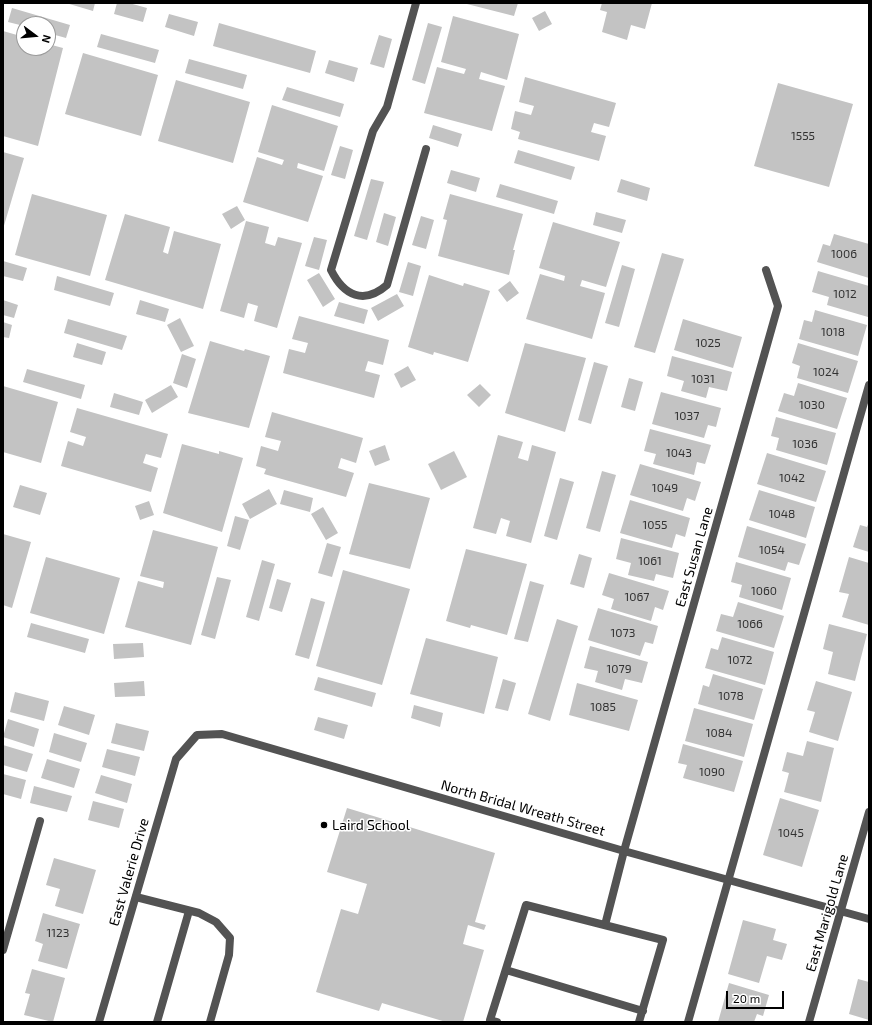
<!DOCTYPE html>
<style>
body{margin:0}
#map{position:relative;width:872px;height:1025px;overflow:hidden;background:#fff;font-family:"Exo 2",sans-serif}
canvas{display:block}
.frame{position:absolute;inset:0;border:4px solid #000;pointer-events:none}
.north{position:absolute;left:16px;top:16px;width:40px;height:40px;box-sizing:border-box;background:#fff;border:1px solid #999;border-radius:50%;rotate:106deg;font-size:11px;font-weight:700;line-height:16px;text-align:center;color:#000}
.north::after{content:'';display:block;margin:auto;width:14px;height:18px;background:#000;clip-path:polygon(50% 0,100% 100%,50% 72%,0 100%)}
.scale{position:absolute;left:726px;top:991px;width:58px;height:18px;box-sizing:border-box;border:2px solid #000;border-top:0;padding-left:5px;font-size:12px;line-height:14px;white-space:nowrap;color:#000;-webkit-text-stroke:3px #fff;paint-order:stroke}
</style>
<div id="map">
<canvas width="872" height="1025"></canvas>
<div class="frame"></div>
<div class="north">N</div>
<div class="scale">20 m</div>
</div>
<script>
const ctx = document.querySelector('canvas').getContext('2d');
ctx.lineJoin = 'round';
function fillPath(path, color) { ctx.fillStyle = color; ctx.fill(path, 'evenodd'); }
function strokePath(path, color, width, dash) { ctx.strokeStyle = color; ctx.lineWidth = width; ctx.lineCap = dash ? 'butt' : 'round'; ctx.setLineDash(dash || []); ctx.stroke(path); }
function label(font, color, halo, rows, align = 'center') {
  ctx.font = font + ' "Exo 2",sans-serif'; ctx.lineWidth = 3; ctx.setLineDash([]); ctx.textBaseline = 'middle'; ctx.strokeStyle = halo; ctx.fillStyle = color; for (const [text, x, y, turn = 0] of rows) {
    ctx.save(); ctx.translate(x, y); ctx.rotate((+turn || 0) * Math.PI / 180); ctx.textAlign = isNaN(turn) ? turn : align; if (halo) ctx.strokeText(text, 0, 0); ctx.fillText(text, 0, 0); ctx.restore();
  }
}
fillPath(new Path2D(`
 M66 3H95L93 11Z
 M117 3H129L147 8 143 22 114 14Z
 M463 3H518L514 16Z
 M602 3H652L645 29 631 25 627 40 602 32 607 12 600 10Z
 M12 8 70 25 66 38 48 33V24H24V26L8 22Z
 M545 11 552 24 539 31 532 18Z
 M169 14 198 22 194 36 165 27Z
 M453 16 519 34 507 80 481 72 479 79 505 86 492 131 424 113 437 67 464 74 466 69 441 62Z
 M219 23 316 51 310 73 213 46Z
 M428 23 442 27 425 84 412 80Z
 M3 31 24 37V48H48V44L63 48 38 146 3 136Z
 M101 34 159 50 155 63 97 47Z
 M379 35 392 39 384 68 370 64Z
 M83 53 158 75 141 136 65 114Z
 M189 59 247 75 243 89 185 73Z
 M329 60 358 68 354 82 325 73Z
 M525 77 616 103 609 127 594 123 591 132 606 136 599 161 518 139 520 132 511 129 515 111 531 115 534 106 519 102Z
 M176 80 250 102 233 163 158 141Z
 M778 83 853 104 829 187 754 166Z
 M287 87 344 104 340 117 282 100Z
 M272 105 338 126 324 171 298 163 297 168 323 176 308 222 243 202 257 157 282 165 284 160 258 152Z
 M433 125 462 134 458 147 429 138Z
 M340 146 353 150 345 179 331 175Z
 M518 150 575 167 571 180 514 163Z
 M3 152 24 158 3 229Z
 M451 170 480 178 476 192 447 183Z
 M371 179 384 182 367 240 354 236Z
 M621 179 650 188 647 201 617 192Z
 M500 184 558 201 554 214 496 197Z
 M32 194 107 215 90 276 15 255Z
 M450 194 523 214 513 250H515L509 275 438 256 447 220 443 219Z
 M237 206 245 220 231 229 222 214Z
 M596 212 626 220 622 233 593 225Z
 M384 213 396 217 388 246 376 242Z
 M125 214 170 227 163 252 168 254 174 231 221 244 203 309 105 280Z
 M421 216 434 220 426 249 412 245Z
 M246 221 269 227 265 243 275 246 278 237 302 243 277 328 254 321 258 306 248 303 244 318 220 311Z
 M553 222 620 242 606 287 582 280 580 286 605 293 592 339 526 319 540 274 564 281 565 276 539 268Z
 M834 234 869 244V278L817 262 823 244 830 246Z
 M314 237 327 240 319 270 305 266Z
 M662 253 684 259 655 353 634 347Z
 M3 261 27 268 23 281 3 276Z
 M408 262 421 266 413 296 399 292Z
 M622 265 635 269 619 327 605 323Z
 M818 271 869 286 868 317 827 305 829 297 812 292Z
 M319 273 335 299 323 307 307 280Z
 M429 275 463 286 464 283 490 291 468 362 434 352 433 355 408 347Z
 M57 276 114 293 110 306 54 290Z
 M510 281 519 293 507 302 498 290Z
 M397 294 404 306 378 321 371 308Z
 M3 300 18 305 14 318 3 315Z
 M140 300 169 309 165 322 136 314Z
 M339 302 368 310 364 324 334 316Z
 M815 310 867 325 858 356 799 339 804 320 812 322Z
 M299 316 389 340 383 365 368 361 365 371 380 375 374 398 283 373 289 349 305 353 308 343 292 339Z
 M180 318 194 346 181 352 167 325Z
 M68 319 127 336 122 350 64 333Z
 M683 319 742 337 733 368 674 350Z
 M3 322 12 325 9 338 3 337Z
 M210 341 244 351 245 349 270 356 249 428 188 413Z
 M77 343 106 352 102 365 73 357Z
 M525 343 586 358 565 432 505 413Z
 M798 343 858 361 848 393 797 378 800 366 792 363Z
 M182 354 196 359 187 388 173 383Z
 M672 356 732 372 727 391 709 387 706 398 681 391 684 381 667 376Z
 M594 362 608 366 591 424 578 420Z
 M408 366 416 380 401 388 394 374Z
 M27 369 85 385 81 399 23 382Z
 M629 378 643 382 635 411 621 407Z
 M798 383 847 398 837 429 778 411 784 393 794 396Z
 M480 384 491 395 479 407 467 395Z
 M171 385 178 397 152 413 145 400Z
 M3 386 58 402 41 463 3 452Z
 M661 392 721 408 716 427 708 425 704 438 652 424Z
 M114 393 143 402 139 415 110 407Z
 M77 408 168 434 161 458 146 454 143 463 158 468 151 492 61 466 68 441 83 446 86 437 70 432Z
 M272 412 363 438 356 463 341 458 338 468 354 473 346 497 264 474 266 469 256 466 261 446 278 451 281 441 265 437Z
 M776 417 836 433 827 465 776 450 779 438 771 436Z
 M650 429 711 445 705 464 697 462 694 475 653 464 656 454 644 451Z
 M498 435 523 442 518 458 528 461 532 445 556 452 531 543 506 536 510 521 501 518 496 534 473 528Z
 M182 444 219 454V451L243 458 222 532 163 513Z
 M385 445 390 460 375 466 369 451Z
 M454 451 467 477 441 490 428 464Z
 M767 453 826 471 816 502 757 484Z
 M640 464 701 482 695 501 687 498 683 511 630 495Z
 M602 471 616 475 600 532 586 528Z
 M560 478 574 482 557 540 544 536Z
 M369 483 430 498 410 569 349 554Z
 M20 485 47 493 40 515 13 507Z
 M269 489 277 504 250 519 242 504Z
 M284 490 313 498 310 512 280 504Z
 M759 490 815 507 806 538 749 520Z
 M630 500 690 518 685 537 676 534 672 548 620 533Z
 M149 501 154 515 140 520 135 506Z
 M323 507 338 533 326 540 311 514Z
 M235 516 249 520 240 550 227 546Z
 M869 522V552L853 547 860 525 867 527Z
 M747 526 806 544 799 565 788 562 785 571 738 557Z
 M153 530 218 547 191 645 125 627 138 581 163 588 164 582 140 576Z
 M3 534 31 542 12 608 3 605Z
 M621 538 679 553 673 578 656 574 654 581 628 575 631 563 616 559Z
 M327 543 341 547 332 577 318 573Z
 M466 549 527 564 507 635 471 625 470 628 446 621Z
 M579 554 592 558 584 588 570 584Z
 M46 557 120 578 104 634 30 613Z
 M849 557 869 563V625L842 617 849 594 839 592Z
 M262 560 275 564 259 621 246 617Z
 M736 562 791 578 782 610 739 597 742 585 731 582Z
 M343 570 410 589 382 685 316 666Z
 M609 573 669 591 663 610 655 607 651 621 611 609 614 599 602 595Z
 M217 577 231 580 215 639 201 635Z
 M277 579 291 583 282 612 269 608Z
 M530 581 544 585 528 642 514 639Z
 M311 598 325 602 309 659 295 655Z
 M738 602 784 616 774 648 716 631 721 614 733 617Z
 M598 608 658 626 653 644 645 642 640 656 588 640Z
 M557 619 578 626 550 721 528 714Z
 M31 623 89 639 85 653 27 637Z
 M829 624 867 634 855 681 828 674 833 652 823 649Z
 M722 637 774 652 765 685 705 668 711 648 718 650Z
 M426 638 498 657 484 714 410 694Z
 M143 643 144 657 114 659 113 644Z
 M590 646 648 662 642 683 625 679 622 690 595 682 598 671 584 668Z
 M713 674 763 689 754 720 698 704 703 685 709 687Z
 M318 677 376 693 372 707 314 690Z
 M503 679 516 683 508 711 495 708Z
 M144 681 145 696 115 697 114 683Z
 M816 681 852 692 838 741 809 732 815 712 807 710Z
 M577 683 638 700 629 731 569 715Z
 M15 692 49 701 44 721 10 712Z
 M414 705 443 713 440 727 411 718Z
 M64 706 95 715 89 735 58 725Z
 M694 708 753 724 744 757 685 741Z
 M318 717 348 725 344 739 314 730Z
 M8 719 39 729 34 747 3 737Z
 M116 723 149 731 144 751 111 743Z
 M54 733 87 743 81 762 49 752Z
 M807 741 834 748 821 802 784 792 789 773 782 771 787 752 803 756Z
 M683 744 743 761 734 792 683 778 687 765 678 763Z
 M3 745 33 754 27 772 3 765Z
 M107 749 140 757 135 776 102 767Z
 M47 759 80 769 74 788 41 778Z
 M3 774 26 780 21 799 3 794Z
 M101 775 132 784 127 803 95 793Z
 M34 786 72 796 67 812 30 803Z
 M780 798 819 810 802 867 763 855Z
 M93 801 124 809 119 828 88 820Z
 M347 808 495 853 475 922 486 925 484 930 468 925 463 944 484 950 463 1022H446L382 1003 379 1011 316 992 341 909 358 914 367 884 327 872Z
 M54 858 96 870 83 914 55 906 60 889 46 885Z
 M43 913 80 924 67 969 38 961 43 944 35 941Z
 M743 920 776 929 773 940 787 944 782 960 767 956 759 983 728 974Z
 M32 969 65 978 53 1022 24 1015 30 994 25 993Z
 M858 979 869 982V1020L849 1014Z
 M729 983 769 995 763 1016 757 1014 754 1022H718Z`), '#c3c3c3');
strokePath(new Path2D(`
 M416 3 387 107 373 131 331 270C344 296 364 305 387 285L426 149
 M136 897 199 913 216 922 230 938 229 955 210 1022
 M605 925 624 851
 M3 950 40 821
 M506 970 643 1011
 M157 1022 189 911
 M497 1022 490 1020 526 905 663 940 639 1022
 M688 1022 869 385`), '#535353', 8);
strokePath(new Path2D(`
 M624 851 778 306 766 270
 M99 1022 176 759 197 735 222 734 624 851 869 919
 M809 1022 869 812`), '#535353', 8);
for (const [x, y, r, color] of [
 [324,825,4,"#000"]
]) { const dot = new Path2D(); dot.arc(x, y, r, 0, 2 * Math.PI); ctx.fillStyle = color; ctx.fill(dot); strokePath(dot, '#fff', 1.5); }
label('12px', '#313131', null, [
 ["1555",803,136],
 ["1006",844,254],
 ["1012",845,294],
 ["1018",833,332],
 ["1025",708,343],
 ["1024",826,372],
 ["1031",703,379],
 ["1030",812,405],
 ["1037",687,416],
 ["1036",805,444],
 ["1043",679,453],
 ["1042",792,478],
 ["1049",665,488],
 ["1048",782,514],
 ["1055",655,525],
 ["1054",772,550],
 ["1061",650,561],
 ["1060",764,591],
 ["1067",637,597],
 ["1066",750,624],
 ["1073",623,633],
 ["1072",740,660],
 ["1079",619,669],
 ["1078",731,696],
 ["1085",603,707],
 ["1084",719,733],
 ["1090",712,772],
 ["1045",791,833],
 ["1123",58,933]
]);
label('14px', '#000', '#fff', [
 ["East Susan Lane",694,557,-74],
 ["North Bridal Wreath Street",523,808,16],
 ["East Valerie Drive",129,872,-74],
 ["East Marigold Lane",827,913,-74]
]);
label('14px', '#000', '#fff', [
 ["Laird School",332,825]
], 'left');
</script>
